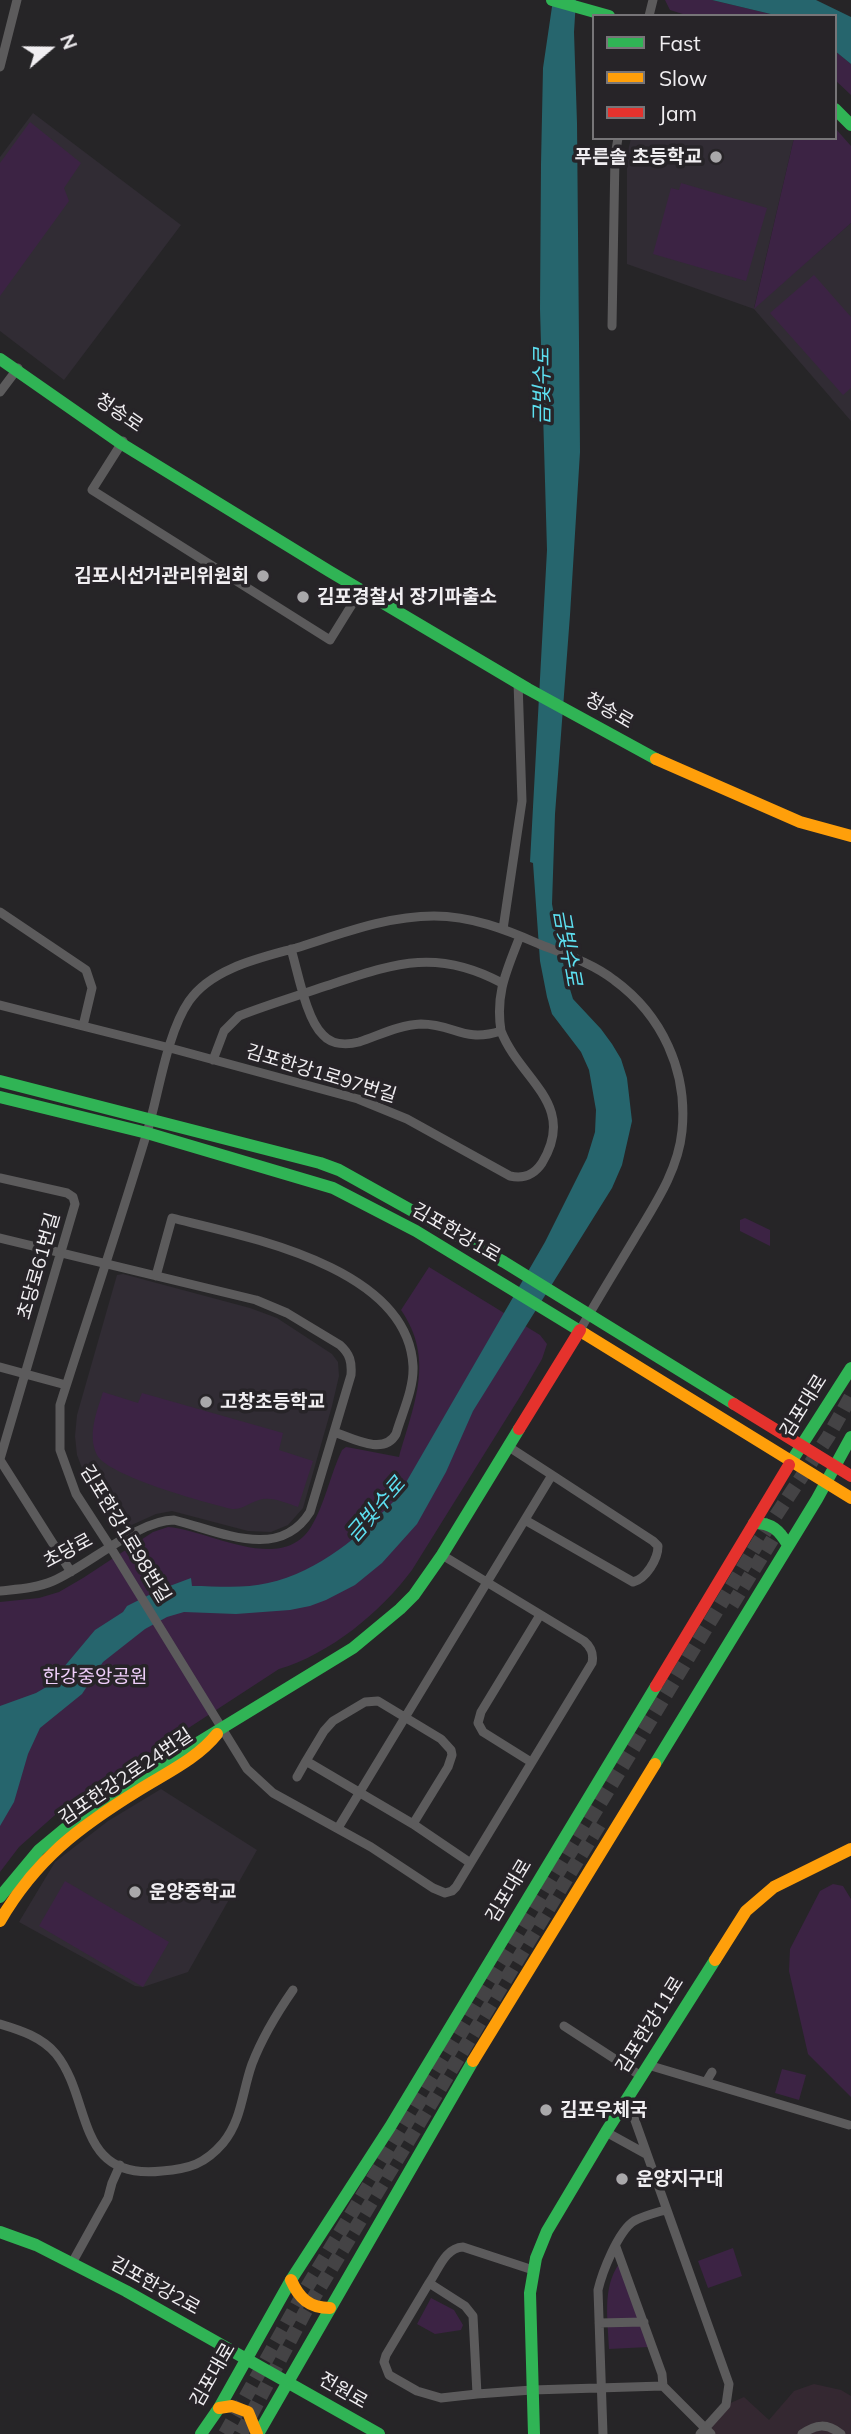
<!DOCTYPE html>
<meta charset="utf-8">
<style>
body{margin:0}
#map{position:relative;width:851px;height:2434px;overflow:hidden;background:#262527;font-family:Mulish,sans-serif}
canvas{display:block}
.legend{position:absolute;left:592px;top:14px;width:245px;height:126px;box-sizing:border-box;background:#272428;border:2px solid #777578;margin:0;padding:9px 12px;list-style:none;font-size:21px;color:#f0eef1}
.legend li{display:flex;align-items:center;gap:14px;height:35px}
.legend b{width:35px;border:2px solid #777578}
.north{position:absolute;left:14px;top:14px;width:70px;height:70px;-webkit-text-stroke:5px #272428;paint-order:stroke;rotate:70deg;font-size:19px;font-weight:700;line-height:28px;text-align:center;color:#f0eef1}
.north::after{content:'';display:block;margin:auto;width:24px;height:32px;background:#f0eef1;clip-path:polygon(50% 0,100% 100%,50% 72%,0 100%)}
</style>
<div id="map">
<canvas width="851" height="2434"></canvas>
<ul class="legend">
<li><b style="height:9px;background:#30b455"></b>Fast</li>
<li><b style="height:9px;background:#ff9f0a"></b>Slow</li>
<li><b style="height:9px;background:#e5322d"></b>Jam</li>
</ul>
<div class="north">N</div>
</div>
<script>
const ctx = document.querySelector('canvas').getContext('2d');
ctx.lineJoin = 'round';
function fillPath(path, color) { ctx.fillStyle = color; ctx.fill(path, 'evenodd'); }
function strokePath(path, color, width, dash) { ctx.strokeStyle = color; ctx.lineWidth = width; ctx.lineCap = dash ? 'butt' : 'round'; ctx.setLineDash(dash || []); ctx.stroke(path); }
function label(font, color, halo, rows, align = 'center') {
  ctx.font = font + ' Mulish,"Noto Sans KR",sans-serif'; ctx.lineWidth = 7; ctx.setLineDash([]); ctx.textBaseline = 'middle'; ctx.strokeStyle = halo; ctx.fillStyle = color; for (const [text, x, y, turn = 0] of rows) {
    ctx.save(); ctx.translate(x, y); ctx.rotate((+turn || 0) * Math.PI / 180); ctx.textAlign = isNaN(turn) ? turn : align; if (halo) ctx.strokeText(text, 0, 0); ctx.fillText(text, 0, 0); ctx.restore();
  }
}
fillPath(new Path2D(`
 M814 2384 841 2390 851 2396V2434H711L705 2428 726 2405 744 2397 769 2420 794 2391Z`), '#342831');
fillPath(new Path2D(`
 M33 113 181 225 64 380 0 331V157Z
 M631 138H794L754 308 851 223V421L754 309 627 264V156Z
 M123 1274 250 1308 277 1318 332 1354 338 1362 339 1376 332 1406 303 1508 288 1525 271 1532 248 1531 172 1511 156 1514 125 1528 114 1523 100 1504 87 1481 77 1455 75 1436 77 1415 117 1275Z
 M161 1789 257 1850 188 1972 143 1987 135 1986 19 1922 55 1862 108 1821Z`), '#312c34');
fillPath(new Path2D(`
 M665 0H712L779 16H689L670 10Z
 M835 51 851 64V95L835 80Z
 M30 122 81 163 64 188 69 201 0 296V163Z
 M835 128 851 146V223L754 309 794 138H835Z
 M681 183 767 208 746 281 653 254 671 188 679 190Z
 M814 275 851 317V388L843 395 770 313Z
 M745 1218 770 1230V1246L740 1231V1220Z
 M429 1267 540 1335 547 1344 542 1359 521 1395 412 1570C381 1612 330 1654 279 1669L55 1815 19 1847 0 1872V1602L39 1598 59 1592 83 1578 153 1532 168 1527C209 1530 281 1575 311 1527 325 1504 330 1475 342 1450L346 1447 352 1448 399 1457C414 1404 435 1359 401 1310Z
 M103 1392 138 1403 142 1393 283 1433 279 1450 313 1461 298 1507C286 1503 271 1496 259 1500 249 1503 242 1510 232 1509 206 1503 108 1476 97 1455 87 1435 97 1411 103 1392Z
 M65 1881 169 1942 143 1987 39 1926Z
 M833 1884 843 1886 851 1899V2097L808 2054 789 1971 790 1949 820 1891Z
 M782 2069 806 2075 799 2100 775 2093Z
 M733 2248 742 2276 708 2288 698 2261Z
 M619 2264 649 2347 609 2349C608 2320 602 2288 619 2264Z
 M431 2298 454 2310 463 2325 461 2330 435 2334 417 2324Z`), '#3c2344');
fillPath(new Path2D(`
 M553 0H576L574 32 577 123 580 452 570 615 555 814 552 904 565 973 573 999 601 1029 612 1044 621 1059 627 1078 632 1121 622 1165 612 1188 473 1411 446 1472 417 1524 382 1563 355 1585 326 1600 310 1606 290 1610 236 1614 184 1612 167 1617 145 1629 103 1662 82 1694 40 1728 28 1754 14 1802 0 1826V1706L36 1693 48 1686 95 1630 123 1612 127 1606 159 1590 191 1578 192 1586C217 1586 244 1589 268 1583 319 1572 361 1535 397 1498L545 1242 587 1158 595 1132 596 1110 589 1070 581 1052 552 1014 547 997 540 961 533 863 530 862 547 550 540 309 541 164 543 68Z
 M712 0H816L851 17V64L835 51V16H779Z`), '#26656d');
strokePath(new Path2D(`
 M732 1605 780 1527
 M225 2434 304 2292 759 1541 828 1437 851 1396
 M241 2434 305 2312 602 1820`), '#444345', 14, [14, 7]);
strokePath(new Path2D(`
 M649 16 653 0
 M0 67 17 0
 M612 326 615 156 618 138
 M0 392 18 368
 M123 441 92 490 330 640 361 590
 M0 912 86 970 92 988 83 1026
 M503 929 522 801 518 682
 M291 949C298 972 306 1019 323 1035 332 1045 347 1045 359 1042 380 1035 399 1025 421 1024 455 1024 463 1043 501 1031 495 993 507 970 520 936
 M0 1005 170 1048 358 1099 407 1119 510 1176C524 1179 534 1175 542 1163 578 1104 520 1080 501 1031
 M213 1060 224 1031 239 1016C267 1005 297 996 326 986 393 964 435 947 502 983
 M0 1178 67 1193 73 1197 75 1204 0 1459
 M0 1238 256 1300 287 1313 340 1345C350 1354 352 1362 351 1375L310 1512C279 1562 219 1531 174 1520 138 1520 88 1566 53 1581 37 1588 18 1589 0 1591
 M156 1276 172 1218C248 1237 408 1267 413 1366 414 1389 402 1413 396 1434 384 1456 352 1438 334 1432
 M0 1367 66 1385
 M509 1447 552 1475
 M0 1460 71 1572
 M442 1555 584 1641C591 1647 594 1653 592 1663L456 1887 452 1891 445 1893 433 1888 371 1847 273 1793 247 1769 111 1548 76 1494 60 1450V1405C89 1314 120 1222 148 1129 159 1092 167 1033 189 1001 212 968 260 958 296 948 341 934 386 916 434 916 471 916 505 929 539 944 564 954 592 963 614 980 662 1015 688 1071 682 1131 678 1172 653 1207 633 1241 615 1271 597 1300 580 1330
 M531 1762 483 1732 478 1723 481 1712 540 1615
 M297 1777 306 1761
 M413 1824 306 1761 324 1731 333 1721 365 1702 378 1701 441 1739 451 1750 452 1755 448 1767 413 1824 469 1862
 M338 1828 552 1475 653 1541 658 1546C658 1559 646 1579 633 1582L525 1520
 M0 2024C20 2030 42 2037 56 2054 93 2100 74 2181 162 2171 189 2169 205 2164 223 2143 242 2120 242 2092 252 2064 262 2038 277 2013 293 1990
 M564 2026 641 2076
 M648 2065 849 2125
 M706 2082 712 2072
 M627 2098 729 2384 726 2405 700 2434
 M606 2132 646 2154
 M616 2247 662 2374 663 2386
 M72 2263 108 2198 112 2183 120 2165
 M533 2270 463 2247C445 2248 439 2269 429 2283L465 2306 473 2316 477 2394 532 2390 663 2386 711 2434
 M429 2283 386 2355 384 2362 389 2375 417 2391 441 2398 477 2394
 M599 2323 644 2322
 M603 2434 598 2290C602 2273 618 2231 634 2221 643 2216 655 2213 665 2210
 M802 2434C816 2424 827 2423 841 2434`), '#5c5b5c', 9);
strokePath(new Path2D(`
 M552 0 609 16
 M835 109 851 125
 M0 359 122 444 329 571 528 689 656 759
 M0 1081 320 1163 339 1170 504 1262 734 1404
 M0 1097 147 1133 333 1188 416 1231 585 1334
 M789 1465 851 1368
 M754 1523C772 1523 779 1530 788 1545
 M655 1764 817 1499 851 1437
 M0 1897 39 1850 86 1811 353 1648 400 1609 414 1595 442 1555 519 1429
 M0 2232 36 2245 126 2291 379 2434
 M201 2434 219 2408 291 2280 390 2127 656 1686
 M258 2434 473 2061
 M534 2434 530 2293 536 2258 547 2231 606 2132 715 1960`), '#30b455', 12);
strokePath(new Path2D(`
 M656 759 800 822 851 836
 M585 1334 851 1498
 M0 1921C36 1859 79 1827 139 1790 166 1773 197 1759 217 1734
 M715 1960 746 1911 774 1887 851 1849
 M473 2061 655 1764
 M291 2280C299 2298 309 2308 330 2308
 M219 2408 232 2406 248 2412 257 2434`), '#ff9f0a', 12);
strokePath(new Path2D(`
 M734 1404 851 1476
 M519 1429 580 1330
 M656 1686 789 1465`), '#e5322d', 12);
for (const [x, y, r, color] of [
 [716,157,7,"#a9a8aa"],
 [263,576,7,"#a9a8aa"],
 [303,597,7,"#a9a8aa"],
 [206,1402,7,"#a9a8aa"],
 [135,1892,7,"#a9a8aa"],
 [546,2110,7,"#a9a8aa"],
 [622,2179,7,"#a9a8aa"]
]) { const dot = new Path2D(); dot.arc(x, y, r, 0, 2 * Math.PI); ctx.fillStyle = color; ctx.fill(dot); strokePath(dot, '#272428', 2.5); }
label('bold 19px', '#f0eef1', '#272428', [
 ["푸른솔 초등학교",702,157,"right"],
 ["김포시선거관리위원회",249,576,"right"],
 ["김포경찰서 장기파출소",317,597],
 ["고창초등학교",220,1402],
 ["운양중학교",149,1892],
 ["김포우체국",560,2110],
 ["운양지구대",636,2179]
], 'left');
label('19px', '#f0eef1', '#272428', [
 ["청송로",119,413,34],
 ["청송로",609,711,30],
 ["김포한강1로97번길",321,1074,17],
 ["김포한강1로",456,1233,30],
 ["초당로61번길",39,1266,-74],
 ["김포대로",804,1406,-58],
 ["김포한강1로98번길",125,1534,59],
 ["초당로",68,1551,-28],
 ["김포한강2로24번길",126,1777,-34],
 ["김포대로",509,1891,-59],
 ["김포한강11로",650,2025,-58],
 ["김포한강2로",155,2286,29],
 ["김포대로",213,2375,-60],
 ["전원로",343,2391,30]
]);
label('19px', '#efcefa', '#272428', [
 ["한강중앙공원",95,1677]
]);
label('italic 21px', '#5de0f1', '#272428', [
 ["금빛수로",543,386,-90],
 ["금빛수로",567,948,80],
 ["금빛수로",376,1510,-49]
]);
</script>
